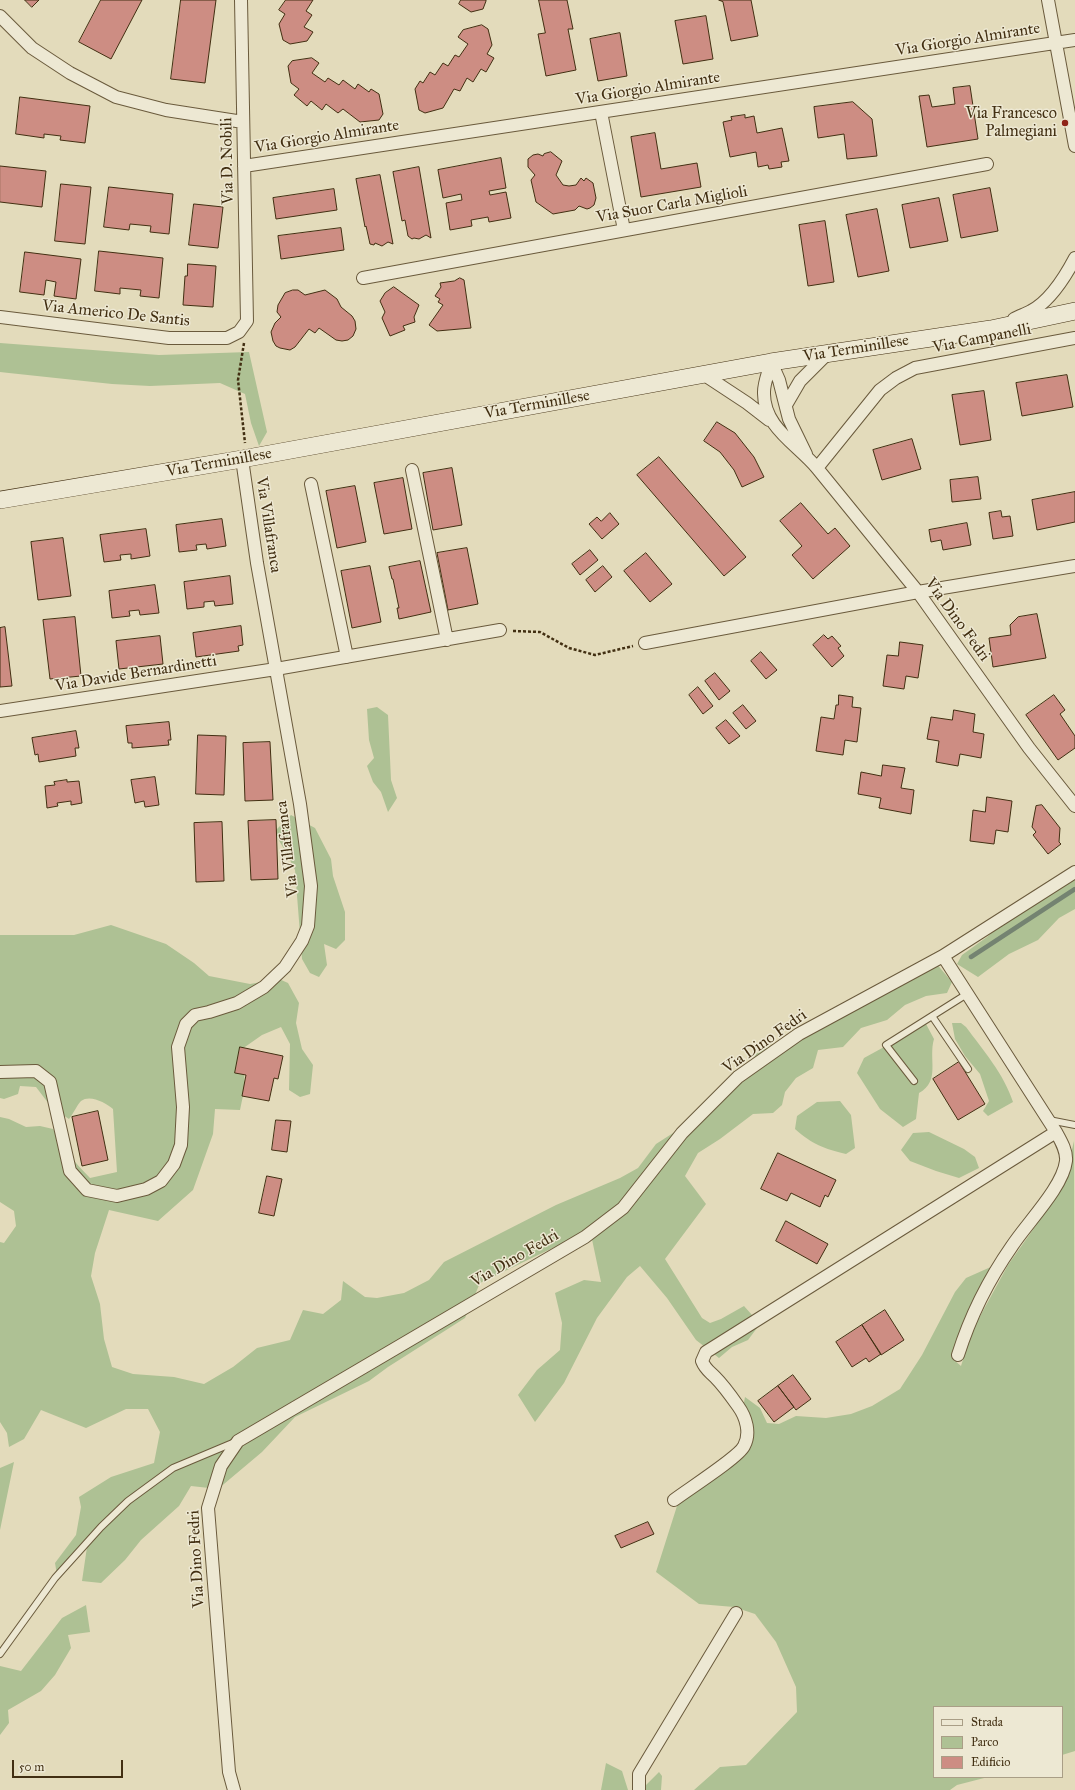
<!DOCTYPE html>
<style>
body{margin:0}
#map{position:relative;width:1075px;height:1790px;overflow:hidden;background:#e3dbbb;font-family:"IM FELL Great Primer",serif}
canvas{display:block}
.legend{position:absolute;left:933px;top:1706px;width:130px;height:72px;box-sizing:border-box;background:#ede8d3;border:1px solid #a99e86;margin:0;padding:5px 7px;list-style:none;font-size:12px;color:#422f12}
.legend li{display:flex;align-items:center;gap:8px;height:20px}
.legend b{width:20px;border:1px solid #a99e86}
.scale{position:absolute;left:12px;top:1760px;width:111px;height:18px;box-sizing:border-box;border:2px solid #422f12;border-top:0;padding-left:5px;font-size:12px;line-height:14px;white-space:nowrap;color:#422f12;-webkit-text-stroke:3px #ede8d3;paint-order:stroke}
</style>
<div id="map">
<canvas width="1075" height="1790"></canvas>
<ul class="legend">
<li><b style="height:5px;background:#ede8d3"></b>Strada</li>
<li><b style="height:11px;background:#aec194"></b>Parco</li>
<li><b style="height:11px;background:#cd8d83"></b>Edificio</li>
</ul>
<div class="scale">50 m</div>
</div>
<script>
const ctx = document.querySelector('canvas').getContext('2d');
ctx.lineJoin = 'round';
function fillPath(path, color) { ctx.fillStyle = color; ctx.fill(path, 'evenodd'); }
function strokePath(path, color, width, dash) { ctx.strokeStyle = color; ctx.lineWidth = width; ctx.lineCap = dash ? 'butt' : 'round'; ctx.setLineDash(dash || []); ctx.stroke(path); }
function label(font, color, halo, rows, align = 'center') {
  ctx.font = font + ' "IM FELL Great Primer",serif'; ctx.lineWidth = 3; ctx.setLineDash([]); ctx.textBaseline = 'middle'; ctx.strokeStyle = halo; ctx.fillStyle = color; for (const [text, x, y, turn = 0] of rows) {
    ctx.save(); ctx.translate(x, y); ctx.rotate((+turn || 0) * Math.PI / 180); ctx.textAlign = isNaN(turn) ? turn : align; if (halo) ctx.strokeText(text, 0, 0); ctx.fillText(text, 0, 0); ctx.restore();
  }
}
fillPath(new Path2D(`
 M0 343 159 355 249 352 267 432 259 446 251 423 245 394 220 383 150 386 112 384 9 373 0 372Z
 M377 707 388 715 391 780 397 798 388 812 381 792 373 782 367 766 374 758 369 740 367 709Z
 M291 815 315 828 331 859 333 876 345 912V940L336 949 324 944 327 965 319 977 310 973 302 959 295 870 287 854 274 832Z
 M1075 872V909L1059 918 1038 940 1009 954 978 977 957 964 962 955 987 937 1019 908Z
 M111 925 166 944 194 963 209 976 250 984 279 979 288 983 299 1003 296 1023 302 1049 313 1065 310 1094 300 1097 289 1090 290 1044 281 1027 262 1035 242 1049 245 1086 240 1110 215 1109 213 1134 193 1190 158 1221 109 1210 95 1253 91 1276 100 1304 104 1339 112 1367 133 1374 174 1377 204 1384 233 1367 257 1348 290 1340 303 1310 323 1314 341 1300 343 1281 365 1297 377 1298 404 1293 429 1280 444 1262 556 1205 620 1178 638 1168 656 1144 698 1117 739 1084 756 1054 773 1044 804 1034 858 1007 908 967 935 962 952 982 947 993 926 996 905 1005 887 1020 861 1028 843 1047 818 1050 813 1068 796 1078 785 1092 782 1105 773 1113 753 1114 720 1139 698 1153 685 1176 706 1204 665 1259 702 1318 710 1323 721 1319 744 1306 760 1324 748 1340 732 1347 719 1358 696 1340 667 1298 640 1266 627 1277 597 1318 564 1383 535 1422 518 1395 537 1370 560 1350 562 1323 555 1293 584 1280 601 1282 590 1230 480 1283 465 1318 388 1367 369 1381 295 1417 262 1452 218 1489 191 1486 179 1506 141 1540 125 1560 101 1583 82 1581 87 1547 57 1575 55 1563 76 1535 81 1507 79 1497 111 1477 154 1463 160 1432 148 1409H126L86 1428 41 1410 24 1439 9 1447 7 1433 0 1422V1242L4 1243 16 1226 14 1211 0 1202V1117L9 1119 26 1127 40 1126 53 1129C63 1148 75 1163 90 1178L117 1172 113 1109C106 1103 90 1094 81 1101 77 1105 73 1114 69 1119L52 1108 36 1087 20 1086 18 1094 4 1099 0 1098V935H74Z
 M952 1023H961L966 1027C983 1050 1004 1074 1013 1102L988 1116 983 1111 989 1101 980 1074 965 1056 955 1039Z
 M926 1024 934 1039C928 1059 941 1081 919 1093L916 1119 903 1127 880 1109 857 1073 864 1058Z
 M840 1101 851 1115 855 1148 846 1154C824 1149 812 1144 795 1129L797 1116 817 1102Z
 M929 1132 964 1149 975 1157 979 1168 959 1178 936 1171 910 1161 901 1150 913 1133Z
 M1074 1141 1075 1751 1062 1755V1707H934V1777H988L957 1785 950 1790H694L720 1767 746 1765 797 1712 796 1687 776 1642 755 1614 734 1607 699 1604 656 1572 677 1506 710 1478 743 1454V1408L745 1397 760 1408 767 1423 779 1424 796 1416 826 1418 851 1414 872 1406 900 1389 922 1355 955 1292 966 1278 993 1266 977 1298 954 1360 961 1366 972 1331 1008 1265 1063 1187Z
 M14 1462 0 1530V1468Z
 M86 1605 90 1632 68 1635 71 1648 55 1675 41 1691 8 1710 9 1723 0 1735V1666L21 1671 62 1618Z
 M606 1763 622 1771 628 1790H601Z
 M659 1772 662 1776 661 1790H645L646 1785Z`), '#aec194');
strokePath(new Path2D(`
 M971 957 1075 889`), '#748371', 4.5);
const building = new Path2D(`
 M25 0H39L32 7Z
 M101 0H142L111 59 79 42Z
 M181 0H216L205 83 171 79Z
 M286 0H313L306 11 312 15 304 27 313 32 307 41 290 44 283 40 279 24 285 14 279 10Z
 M461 0H486V1L483 9 471 12 459 4Z
 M539 0H567L573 29H568L576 70 546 76 538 34 545 33Z
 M719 0H751L758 36 731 41 723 2Z
 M706 16 713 59 683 64 675 21Z
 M482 25 488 29 492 45 487 54 494 58 486 72 481 69 473 82 467 78 460 91 454 89 443 108 425 113 419 110 415 89 420 81 423 83 430 72 435 75 443 63 448 66 455 55 459 57 468 44 458 37 463 30Z
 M620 33 627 76 598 81 590 39Z
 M312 58 319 63 312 73 325 82 328 78 339 85 343 80 355 89 358 84 369 92 371 89 379 94 383 114 379 120 360 122 343 109 338 113 326 104 322 110 311 101 307 106 294 95 299 89 291 83 288 66 292 61Z
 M970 86 978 139 927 147 919 96 929 95 932 107 955 104 953 88Z
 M20 97 90 106 85 143 60 140 61 136 44 134V138L16 134Z
 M853 102 872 119 877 156 847 159 844 134 818 138 814 107Z
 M745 115V118L754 116 757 133 782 128 789 161 781 162 782 167 769 169 768 165 758 167 756 152 730 157 723 122 732 120 731 117Z
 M655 133 661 169 697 163 701 187 641 197 631 137Z
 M551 152 562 161 556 175 563 185 569 186 576 185 581 178 584 181 586 178 593 183 596 198 594 205 590 208 587 209 579 206 575 210 553 214 536 202 531 180 535 175 528 167V159L533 155 538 154 543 156 544 154Z
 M501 158 506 188 489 191 490 195 506 192 511 218 489 222 488 217 471 220 472 226 450 230 446 203 462 200 461 194 443 198 438 170Z
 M0 166 46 171 42 207 0 202Z
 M419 167 431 238 426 235 419 239 414 238 412 239 408 236 405 220 402 221 393 172Z
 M380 175 393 244 388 242 382 246 375 243 374 245 370 244 366 226 365 227 356 179Z
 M61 184 91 187 85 244 55 241Z
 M109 187 173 194 169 234 150 232 151 226 130 224 129 230 104 227Z
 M990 188 998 231 961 238 953 195Z
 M334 189 337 210 276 219 273 198Z
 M939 198 948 241 910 248 902 205Z
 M194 204 223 207 218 248 189 245Z
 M877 209 889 271 858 277 846 215Z
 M825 221 834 282 808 286 799 225Z
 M341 228 344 250 281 259 278 236Z
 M99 251 163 258 159 298 140 296 141 290 120 288V294L95 291Z
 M25 252 81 259 76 299 54 296 56 282 46 280 44 295 20 292Z
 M188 264 216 266 213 307 183 305 185 276H187Z
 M460 278 464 280 471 328 437 331 429 325 443 305 438 302 440 299 435 296 441 287 440 283 454 281Z
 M394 287 419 305 414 317 415 322 403 326 405 330 390 336 382 318 385 312 380 301 385 293Z
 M293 290H298L305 295 325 290 337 299 341 307 352 316 355 321 356 329 353 336 348 340 342 341 336 340 319 328 315 333 309 329 295 347 290 350 280 348 276 346 273 341 271 332 275 323 281 317 277 312 278 305 285 293Z
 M1067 375 1073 407 1022 416 1016 383Z
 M984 391 991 440 960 445 952 395Z
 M717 422 735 433 754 457 764 477 742 487 734 470 720 452 704 441Z
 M912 439 921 469 882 480 873 450Z
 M659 457 746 557 724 576 637 475Z
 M452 468 462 525 433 530 423 473Z
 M978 477 981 499 952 502 950 480Z
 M403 478 412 529 384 534 374 483Z
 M355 486 366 542 337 548 326 491Z
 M1075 492V522L1037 530 1032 500Z
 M801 503 828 534 835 528 850 546 813 579 792 555 802 546 780 521Z
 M1001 511 1002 517 1010 516 1013 536 993 539 989 513Z
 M610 513 619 524 602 539 589 524 597 517 601 521Z
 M222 519 226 546 207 549 206 544 196 545 197 550 179 552 176 525Z
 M967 523 971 545 943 550 941 540 931 542 929 530Z
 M146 529 150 556 131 559V554L120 555 121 560 104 562 100 535Z
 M63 538 71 596 38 600 31 542Z
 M467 548 478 604 448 610 437 553Z
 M590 550 598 560 580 575 572 564Z
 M646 553 672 584 650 602 624 571Z
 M420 561 431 612 399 619 397 608H399L393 579H392L389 567Z
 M370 566 381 622 352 628 341 571Z
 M603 566 612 577 595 592 586 580Z
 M230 576 233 604 215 606 214 601 204 602V607L187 609 184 582Z
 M155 585 159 613 140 615 139 610 129 611 130 616 112 618 109 591Z
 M1037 614 1046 658 993 667 989 638 1011 635 1010 625 1018 617Z
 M75 617 81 676 50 679 43 620Z
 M241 626 243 645 238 646 239 651 196 657 193 633Z
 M5 627 12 686 0 687V628Z
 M824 635 828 639 832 636 841 646 838 648 844 656 832 667 813 645Z
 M160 636 163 664 119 669 116 641Z
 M900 642 923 645 918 678 906 676 904 689 883 686 887 655 898 656Z
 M761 652 777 670 766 679 751 661Z
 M715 673 730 691 719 700 705 681Z
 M698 687 713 706 703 714 689 695Z
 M839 695 853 697 852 707 861 708 857 742 845 740 843 755 816 751 821 717 834 719 836 705H838Z
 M1054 695 1065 710 1060 714 1075 736V748L1058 760 1026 715Z
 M743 705 756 721 746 729 733 713Z
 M954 710 975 714 973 732 984 734 981 758 960 754 958 766 936 762 939 741 927 739 931 717 952 720Z
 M726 720 740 736 729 744 716 728Z
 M169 722 171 740H168L169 745 132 748V743H128L126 726Z
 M76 731 79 748H75L76 756 39 762 38 754 35 755 32 738Z
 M198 735 226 736 224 795 196 794Z
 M270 742 273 800 245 801 243 743Z
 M883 765 905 768 901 788 914 790 911 814 879 808 881 798 858 794 861 772 881 776Z
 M155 777 159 805 145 807 144 801 135 803 131 780Z
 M67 780V782L79 781 82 803 71 805V801L57 803 58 806 47 808 45 786 55 785 54 782Z
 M987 797 1012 801 1008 832 996 830 994 844 970 841 973 810 985 812Z
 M1042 805 1060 828 1059 842 1061 844 1048 854 1033 835 1036 832 1032 827 1036 806Z
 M276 820 278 879 251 880 248 821Z
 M222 822 224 881 196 882 194 823Z
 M240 1047 283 1056 278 1079 274 1078 269 1101 242 1096 246 1075 235 1073Z
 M959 1062 985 1104 958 1120 933 1079Z
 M98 1111 108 1160 82 1166 72 1117Z
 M276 1120 291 1121 287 1152 272 1150Z
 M778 1153 836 1180 828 1197 825 1195 820 1207 791 1193 787 1201 761 1189Z
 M267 1176 282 1179 274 1216 259 1213Z
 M786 1221 828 1244 817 1264 776 1241Z
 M885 1310 904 1340 881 1355 862 1325Z
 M862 1325 881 1354 869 1362 866 1358 852 1367 836 1342Z
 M793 1375 811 1399 796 1410 778 1386Z
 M778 1386 794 1407 774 1422 758 1401Z
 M648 1522 654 1534 621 1548 615 1536Z`);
fillPath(building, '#cd8d83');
strokePath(building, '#422f12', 1);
const lane = new Path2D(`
 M932 1016 968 1069
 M914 1081 886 1045 967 994
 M1049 1120 1075 1125
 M0 1654 55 1578 101 1527 128 1501 173 1468 235 1442`);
const street = new Path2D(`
 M1048 0 1075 146
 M0 16 32 48 70 73 116 97 166 110 243 122
 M601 112 624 230
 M244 166 1075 40
 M363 278 987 164
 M0 317 169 338H227L239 332 247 321 241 0
 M1014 319C1019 316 1026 314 1031 311 1050 301 1065 277 1075 258
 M771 362C769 371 764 382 764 392 763 427 797 444 817 468L918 592 1029 748 1075 806
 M771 362 779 380 789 419 806 454
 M703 374 747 403 769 420
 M786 405 800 381 828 353
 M817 468 880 390 896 378 915 368 1075 338
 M412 470 447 640
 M311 484 347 657
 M645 643 918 592 1075 566
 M0 711 276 669 500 630
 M943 956 1056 1132C1061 1141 1067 1151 1066 1161 1063 1187 1027 1223 1012 1246 989 1279 970 1317 958 1355
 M0 1072 36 1071 50 1082 70 1171 87 1190 117 1196 146 1189 161 1181 174 1164 181 1145 183 1107 178 1047 186 1024 195 1015 209 1012 237 1003 264 987 285 967 302 941 308 926 311 886 300 804 257 563 242 459
 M674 1500C687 1490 739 1457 744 1446 751 1433 746 1417 738 1406 731 1396 723 1385 715 1377 709 1371 705 1369 702 1361L706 1352 1056 1132
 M234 1790 229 1772 208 1508 221 1466 238 1441 585 1237 623 1208 682 1133 738 1077 799 1034 943 956 1075 872
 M639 1790V1774L736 1613`);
const secondary = new Path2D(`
 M0 500 242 459 771 362 991 329 1075 311`);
strokePath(lane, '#6a5a3c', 8);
strokePath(street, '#6a5a3c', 14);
strokePath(secondary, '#422f12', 18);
strokePath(new Path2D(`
 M244 343 238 380 245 443
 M513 631 540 632 569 648 595 655 633 646`), '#422f12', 2.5, [3, 2]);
strokePath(lane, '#ede8d3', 6);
strokePath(street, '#ede8d3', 12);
strokePath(secondary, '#ede8d3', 17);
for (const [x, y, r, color] of [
 [1065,123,4,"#8f2418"]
]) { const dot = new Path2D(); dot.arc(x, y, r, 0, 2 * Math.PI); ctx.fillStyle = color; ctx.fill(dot); strokePath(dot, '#ede8d3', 1.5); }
label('16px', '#422f12', '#ede8d3', [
 ["Via Giorgio Almirante",968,40,-9],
 ["Via Giorgio Almirante",648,89,-9],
 ["Via Giorgio Almirante",327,137,-9],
 ["Via D. Nobili",228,161,-91],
 ["Via Suor Carla Miglioli",672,205,-10],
 ["Via Americo De Santis",116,314,6],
 ["Via Campanelli",982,339,-11],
 ["Via Terminillese",856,349,-9],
 ["Via Terminillese",537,405,-10],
 ["Via Terminillese",219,463,-10],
 ["Via Villafranca",268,525,81],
 ["Via Dino Fedri",957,620,54],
 ["Via Davide Bernardinetti",136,674,-9],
 ["Via Villafranca",288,849,-97],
 ["Via Dino Fedri",765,1042,-35],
 ["Via Dino Fedri",515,1259,-30],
 ["Via Dino Fedri",197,1559,-93]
]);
label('16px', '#422f12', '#ede8d3', [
 ["Via Francesco",1057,114],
 ["Palmegiani",1057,132]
], 'right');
</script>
